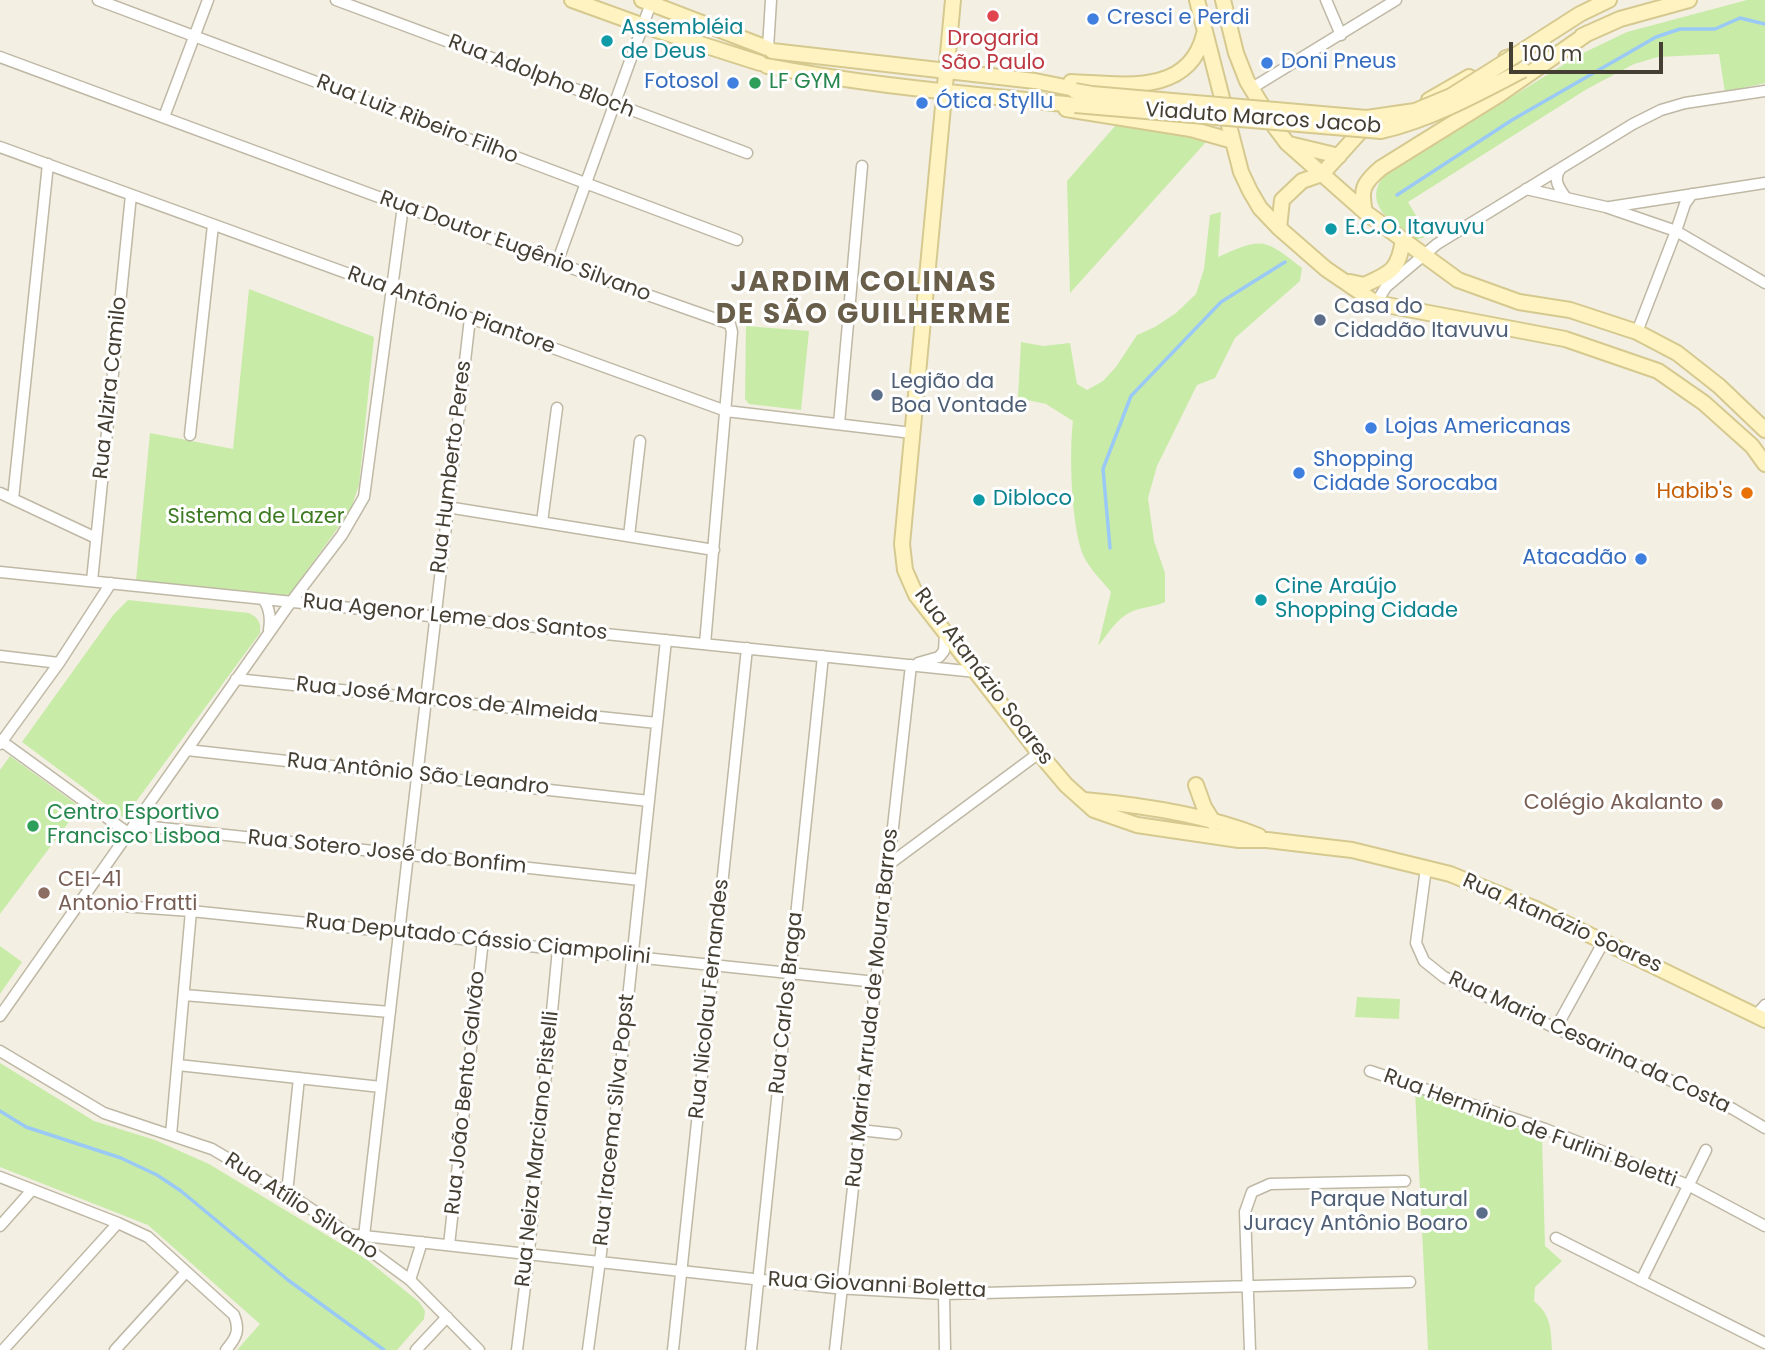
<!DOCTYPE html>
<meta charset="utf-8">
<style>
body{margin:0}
#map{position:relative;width:1765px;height:1350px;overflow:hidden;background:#f3efe3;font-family:Poppins,sans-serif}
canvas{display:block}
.scale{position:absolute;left:1509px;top:42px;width:154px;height:32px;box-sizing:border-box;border:4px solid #453f33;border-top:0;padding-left:9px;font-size:21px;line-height:24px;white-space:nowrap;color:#453f33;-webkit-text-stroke:5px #fff;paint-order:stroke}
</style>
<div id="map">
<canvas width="1765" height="1350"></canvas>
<div class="scale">100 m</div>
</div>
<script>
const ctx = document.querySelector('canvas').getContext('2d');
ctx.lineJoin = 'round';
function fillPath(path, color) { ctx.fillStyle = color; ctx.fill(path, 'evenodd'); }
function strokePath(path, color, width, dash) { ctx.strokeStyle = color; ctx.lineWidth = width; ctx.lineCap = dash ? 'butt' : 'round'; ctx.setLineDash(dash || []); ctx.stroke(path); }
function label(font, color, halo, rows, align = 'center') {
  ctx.font = font + ' Poppins,sans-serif'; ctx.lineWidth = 6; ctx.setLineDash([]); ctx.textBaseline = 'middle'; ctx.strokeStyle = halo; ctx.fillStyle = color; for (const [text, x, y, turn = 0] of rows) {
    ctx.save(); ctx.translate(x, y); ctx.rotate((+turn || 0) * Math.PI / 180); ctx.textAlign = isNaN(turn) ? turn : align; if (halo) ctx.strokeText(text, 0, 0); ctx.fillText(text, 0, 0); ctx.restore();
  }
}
fillPath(new Path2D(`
 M1747 0H1765V83L1725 92 1719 54 1658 57 1634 64 1587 89 1408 202 1428 236 1416 240C1394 225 1362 205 1383 177L1579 55 1627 32Z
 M1116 125 1178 133 1206 142 1070 293 1067 181Z
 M1221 212 1218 257C1262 237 1264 238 1302 268L1300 281 1235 338 1215 378 1197 385 1157 466 1148 498 1154 541 1165 573V602C1154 607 1142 607 1131 612 1117 618 1107 635 1098 646L1111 592C1102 581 1090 569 1084 557 1071 529 1069 452 1073 421L1046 404 1018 398 1021 342 1043 346 1070 343 1077 384 1087 390 1103 381 1116 367 1137 335 1155 327 1176 313 1196 294 1204 269 1210 215Z
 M249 289 374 337 359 485 350 511 290 594 283 596 136 581 150 433 233 449Z
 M746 326 809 331 801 410 749 404 745 399Z
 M128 600 249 613C259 618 261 623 260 633L124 818 22 742 114 614Z
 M10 756 80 807 0 914V770Z
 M0 946 22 962 0 994Z
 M1357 997 1400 999 1399 1019 1355 1017Z
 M0 1063 94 1121 155 1140 209 1164 366 1259 419 1302 425 1311 424 1319 397 1350H237L260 1324 148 1225 0 1167Z
 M1415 1090 1542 1137 1545 1246 1562 1261 1535 1287 1534 1301C1551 1315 1551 1329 1552 1350H1428Z`), '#c8eba8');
strokePath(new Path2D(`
 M1397 195 1512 120 1656 37 1680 29H1715L1740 18 1765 24
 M1110 548 1103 469 1131 396 1221 302 1285 262
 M0 1111 26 1127 121 1158 157 1175 181 1191 288 1280 384 1350`), '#9ac9f5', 3.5);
const street = new Path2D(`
 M98 0 737 240
 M336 0 747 153
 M1326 0 1341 35
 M768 48 771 0
 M0 57 557 263 730 324 732 332 705 644
 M1252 88 1396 0
 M164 117 208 0
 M0 147 726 411 912 433
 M1561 168C1552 179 1559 188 1566 198
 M1526 189 1606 207 1676 231 1765 283
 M1610 207 1765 183
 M557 263 651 3
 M1376 303 1386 287 1437 244 1633 124 1661 110 1685 103 1765 91
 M1637 332 1676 231 1685 204 1692 194
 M839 424 862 166
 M190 435 213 225
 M0 493 96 538
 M13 499 48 164
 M447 507 714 550
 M542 522 557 408
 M629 536 640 441
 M0 572 976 672
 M92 581 131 195
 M263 599C270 608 271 618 269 630
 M0 656 59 663
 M918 663 939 657 944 651 945 633
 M236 679 657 723
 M0 740 128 833
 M0 744 59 663 111 583
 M187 750 649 801
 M134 825 640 880
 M888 865 1039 753
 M1426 868 1416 943 1424 961 1444 977 1733 1109 1765 1128
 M79 903 191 911 876 982
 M184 995 390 1012
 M1756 1015 1765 1005
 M0 1016 288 606 342 535 364 497 403 206
 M1556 1028 1604 941
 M0 1051 104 1113 212 1149 287 1193 338 1227 410 1280 479 1350
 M178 1065 381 1087
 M1370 1071 1545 1129 1688 1185 1765 1226
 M860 1130 896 1134
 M171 1135 191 911
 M0 1177 118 1223 148 1237 234 1315C240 1330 237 1337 226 1350
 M287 1193 299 1078
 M0 1226 32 1190
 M346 1234 835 1288 944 1294 1410 1282
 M364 1236 470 318
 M1556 1238 1765 1343
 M449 1245 483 940
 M410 1280 422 1242
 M1641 1281 1706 1150
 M944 1294 945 1350
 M3 1350 118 1223
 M115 1350 186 1272
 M416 1350 447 1317
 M517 1350 528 1262 558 949
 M588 1350 601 1253 666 640
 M673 1350 747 648
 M751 1350 823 656
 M835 1350 911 665
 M1250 1350 1245 1212 1252 1192 1270 1184 1405 1181`);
const secondary = new Path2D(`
 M572 0 644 26 760 63
 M642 0 767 48
 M953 0 902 544 905 570 916 595 1039 753 1066 785 1094 810 1137 825 1239 840H1267L1352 850 1450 874 1536 909 1765 1020
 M1197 0 1233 141 1241 172 1250 191 1260 208 1279 228 1326 269 1376 303 1565 339 1658 371 1704 403 1752 446 1765 464
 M1223 0 1236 53 1247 81 1275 127 1287 143 1365 212 1458 280 1519 302 1570 310 1637 332 1677 353 1719 386 1765 430
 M1582 36 1620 19 1689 0
 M772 51 1035 81 1085 91
 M1506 58 1516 55 1580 14 1609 0
 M767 66C869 86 972 94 1075 105
 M1071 82C1121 84 1189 97 1204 34
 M1429 100 1469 77
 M1066 109 1191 129 1233 141
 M1289 144 1339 156
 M1365 212C1360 190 1363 183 1381 168L1500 94 1588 33
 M1279 228 1282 200 1302 181 1322 174 1368 123
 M1350 282 1364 285C1391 273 1399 270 1403 239
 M1196 785 1204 807 1214 823
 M1084 800C1140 805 1207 815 1259 836`);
strokePath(street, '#bfb8a5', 13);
strokePath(secondary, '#d6c98f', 18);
strokePath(street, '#fff', 10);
strokePath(secondary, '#fff4c1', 14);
const secondaryBridge = new Path2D(`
 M1075 91 1092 94 1367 118 1415 111 1451 96 1516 55
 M1075 105 1381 131C1432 119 1477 94 1523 70`);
strokePath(secondaryBridge, '#d6c98f', 18, []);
strokePath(secondaryBridge, '#fff4c1', 14);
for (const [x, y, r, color] of [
 [993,16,7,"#e0444e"],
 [1093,19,7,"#3f7fe0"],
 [607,41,7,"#0f9aa8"],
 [1267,63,7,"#3f7fe0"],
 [733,83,7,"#3f7fe0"],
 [755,83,7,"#2e9e5b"],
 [922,103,7,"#3f7fe0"],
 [1331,229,7,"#0f9aa8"],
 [1320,320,7,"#5c6f8a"],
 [877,395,7,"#5c6f8a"],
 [1371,428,7,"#3f7fe0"],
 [1299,473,7,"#3f7fe0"],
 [1747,493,7,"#e8710a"],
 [979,500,7,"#0f9aa8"],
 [1641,559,7,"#3f7fe0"],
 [1261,600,7,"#0f9aa8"],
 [1717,804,7,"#8d6e63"],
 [33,826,7,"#2e9e5b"],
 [44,893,7,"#8d6e63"],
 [1482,1213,7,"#5c6f8a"]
]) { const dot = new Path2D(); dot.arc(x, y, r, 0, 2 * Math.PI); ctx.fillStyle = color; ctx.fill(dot); strokePath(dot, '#fff', 2.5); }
label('21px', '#366cbe', '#fff', [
 ["Cresci e Perdi",1107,19],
 ["Doni Pneus",1281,63],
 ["Fotosol",719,83,"right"],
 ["Ótica Styllu",936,103],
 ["Lojas Americanas",1385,428],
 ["Shopping",1313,461],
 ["Cidade Sorocaba",1313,485],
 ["Atacadão",1627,559,"right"]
], 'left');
label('21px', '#0d838f', '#fff', [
 ["Assembléia",621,29],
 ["de Deus",621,53],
 ["E.C.O. Itavuvu",1345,229],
 ["Dibloco",993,500],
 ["Cine Araújo",1275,588],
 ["Shopping Cidade",1275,612]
], 'left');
label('21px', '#be3a42', '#fff', [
 ["Drogaria",993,40],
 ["São Paulo",993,64]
]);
label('21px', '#453f33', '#fff', [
 ["Rua Adolpho Bloch",541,77,21],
 ["Viaduto Marcos Jacob",1263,119,4],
 ["Rua Luiz Ribeiro Filho",417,120,21],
 ["Rua Doutor Eugênio Silvano",515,247,20],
 ["Rua Antônio Piantore",451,311,20],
 ["Rua Alzira Camilo",111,388,-84],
 ["Rua Humberto Peres",452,467,-83],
 ["Rua Agenor Leme dos Santos",455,618,6],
 ["Rua Atanázio Soares",983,677,53],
 ["Rua José Marcos de Almeida",447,701,6],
 ["Rua Antônio São Leandro",418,775,6],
 ["Rua Sotero José do Bonfim",387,853,6],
 ["Rua Atanázio Soares",1562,924,24],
 ["Rua Deputado Cássio Ciampolini",478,940,6],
 ["Rua Nicolau Fernandes",710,999,-84],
 ["Rua Carlos Braga",787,1003,-84],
 ["Rua Maria Arruda de Moura Barros",873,1008,-84],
 ["Rua Maria Cesarina da Costa",1589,1043,25],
 ["Rua João Bento Galvão",466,1093,-84],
 ["Rua Iracema Silva Popst",615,1120,-84],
 ["Rua Hermínio de Furlini Boletti",1530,1129,20],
 ["Rua Neiza Marciano Pistelli",538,1149,-84],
 ["Rua Atílio Silvano",301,1207,33],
 ["Rua Giovanni Boletta",877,1286,3]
]);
label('21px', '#27864d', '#fff', [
 ["LF GYM",769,83],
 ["Centro Esportivo",47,814],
 ["Francisco Lisboa",47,838]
], 'left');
label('21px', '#4e5e75', '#fff', [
 ["Casa do",1334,308],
 ["Cidadão Itavuvu",1334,332],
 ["Legião da",891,383],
 ["Boa Vontade",891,407],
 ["Parque Natural",1468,1201,"right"],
 ["Juracy Antônio Boaro",1468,1225,"right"]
], 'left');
label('21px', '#c56008', '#fff', [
 ["Habib's",1733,493]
], 'right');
label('21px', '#3d7b22', '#fff', [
 ["Sistema de Lazer",256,518]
]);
label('21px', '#785e54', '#fff', [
 ["Colégio Akalanto",1703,804],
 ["CEI-41",58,881,"left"],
 ["Antonio Fratti",58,905,"left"]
], 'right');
ctx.letterSpacing = '2px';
label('bold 28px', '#695e49', '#fff', [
 ["JARDIM COLINAS",864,284],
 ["DE SÃO GUILHERME",864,316]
]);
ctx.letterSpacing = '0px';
</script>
